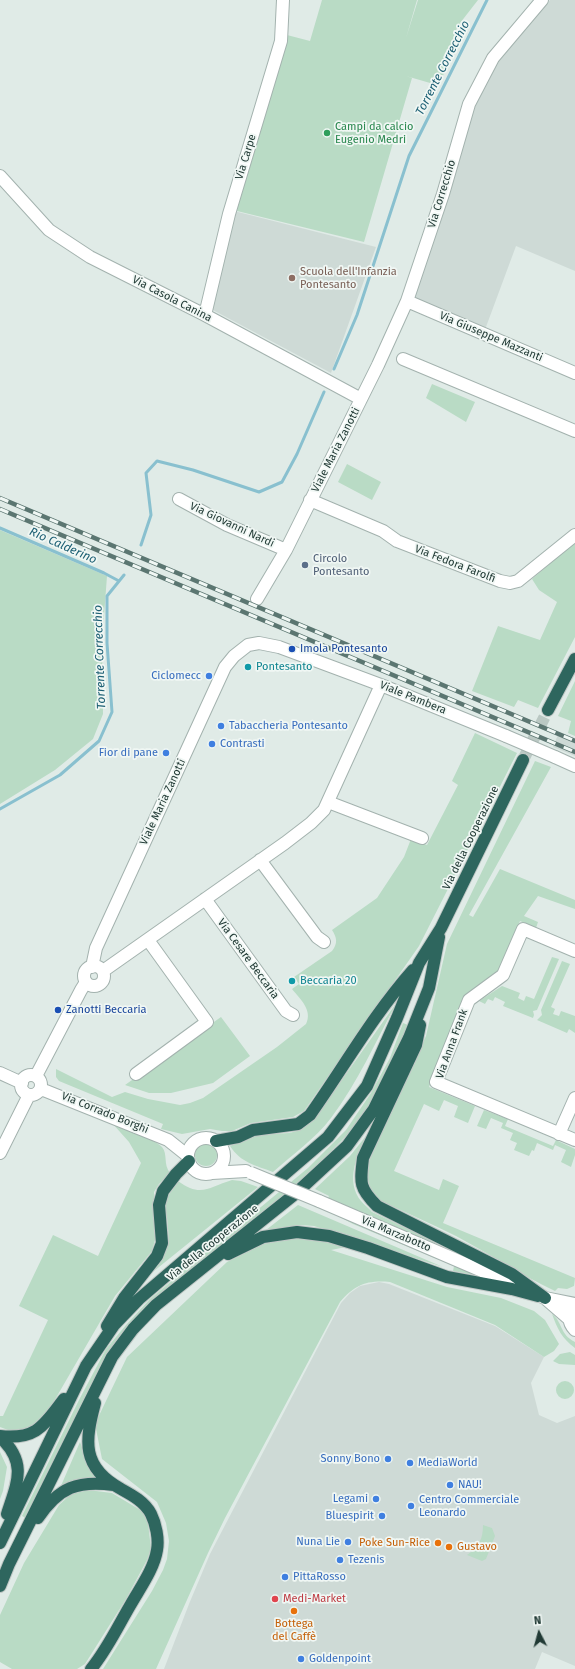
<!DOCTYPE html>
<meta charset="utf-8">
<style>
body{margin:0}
#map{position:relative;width:575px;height:1669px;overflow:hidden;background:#e0ebe7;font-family:"Fira Sans",sans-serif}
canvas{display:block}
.north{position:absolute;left:519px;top:1613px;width:40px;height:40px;-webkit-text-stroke:3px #f0f7f4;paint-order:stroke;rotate:354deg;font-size:11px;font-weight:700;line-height:16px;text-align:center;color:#213a35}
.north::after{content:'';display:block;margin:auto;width:14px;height:18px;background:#213a35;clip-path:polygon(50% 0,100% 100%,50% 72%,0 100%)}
</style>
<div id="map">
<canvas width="575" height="1669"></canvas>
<div class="north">N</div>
</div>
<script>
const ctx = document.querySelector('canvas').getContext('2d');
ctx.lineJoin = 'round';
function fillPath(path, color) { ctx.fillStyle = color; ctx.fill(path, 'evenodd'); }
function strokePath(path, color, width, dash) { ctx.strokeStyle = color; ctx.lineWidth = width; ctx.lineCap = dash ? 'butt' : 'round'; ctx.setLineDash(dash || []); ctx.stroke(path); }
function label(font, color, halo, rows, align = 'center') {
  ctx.font = font + ' "Fira Sans",sans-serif'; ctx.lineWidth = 3.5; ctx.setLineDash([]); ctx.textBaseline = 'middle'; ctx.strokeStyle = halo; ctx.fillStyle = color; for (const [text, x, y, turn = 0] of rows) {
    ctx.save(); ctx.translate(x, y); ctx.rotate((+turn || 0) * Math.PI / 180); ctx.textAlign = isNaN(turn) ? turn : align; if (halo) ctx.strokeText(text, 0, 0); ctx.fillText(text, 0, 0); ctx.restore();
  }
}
fillPath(new Path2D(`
 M550 0H575V271L516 246 483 335 405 298 469 96Z
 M234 211 376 247 331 373 211 309Z
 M559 732 575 739V756L553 747Z
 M379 1282 389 1284 495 1326 544 1357 531 1383 539 1415 557 1423 575 1416V1666L542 1652 535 1669H164L189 1604 210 1554 341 1303 350 1293 360 1286Z`), '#cedad6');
fillPath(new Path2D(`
 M322 0H417L406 38 418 0H478L457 27 445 72 437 85 406 76 412 78 364 242 237 211 242 189 287 35 310 41Z
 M432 384 475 402 466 422 426 398Z
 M347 464 381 482 372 500 338 482Z
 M0 530 107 576 102 643 103 714 93 739 55 770 0 804Z
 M575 542V637L538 708 518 700 514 707 472 691 498 626 540 640 557 602 539 590 532 579Z
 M575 681V736L568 733 571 721 558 716Z
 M475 733 517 753 419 946 304 1111 293 1117 251 1123 232 1131H222L210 1129 182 1134 161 1129 163 1124 59 1081 56 1077V1069L112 1097 125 1092 148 1099 180 1105 190 1103 203 1098 277 1047 306 1024C313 1010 300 999 292 989L299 984 294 977 332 951C338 943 337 938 332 930L377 898 404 857 411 839 427 845 458 785 452 781Z
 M535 761 551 767 469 915 473 917 500 869 575 900V909L538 896 524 916 538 922 536 928 520 921 499 970 465 996 429 1087 475 1106 468 1123 454 1117 458 1106 444 1100 439 1111 424 1104 394 1171 439 1190 443 1179 459 1186 443 1223 575 1278 574 1286 567 1289 558 1288 555 1291C521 1275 490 1254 456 1236 430 1223 403 1211 376 1199L371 1191 367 1177 369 1161 384 1128 402 1086 426 1036 447 944Z
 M552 957 559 959 537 1010 533 1011 534 1015 533 1018 503 1006 505 1002 495 997 493 1001 488 999 485 1004 479 1001 502 986 520 993 518 998 524 1001 526 996 534 999Z
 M562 961 570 964 551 1007 555 1009 553 1014 559 1016 561 1011 575 1016V1033L569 1029 567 1033 537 1020 542 1015 541 1010Z
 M397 1002C376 1041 358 1082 331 1118 315 1139 292 1155 273 1172 255 1165 241 1163 230 1146L257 1135 289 1133 301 1130 315 1118Z
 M221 1017 250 1056 213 1083 171 1093H149L125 1085Z
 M403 1023 408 1025 394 1060 375 1096 349 1133 311 1172 129 1328 26 1518 22 1516 79 1400 106 1349 126 1325 150 1299 308 1168 346 1130 371 1093 390 1058Z
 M484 1110 508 1119 505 1126 553 1146 556 1140 575 1149V1155L571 1167 561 1162 566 1150 555 1145 553 1150 537 1143 534 1151 532 1150 529 1156 514 1150 517 1143 510 1140 513 1133 501 1128 503 1123 491 1118 486 1129 477 1126Z
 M112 1123C123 1128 155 1139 162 1147 168 1154 163 1164 170 1173L159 1184 154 1192 155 1240 152 1251 115 1296 53 1403 41 1420 29 1428 19 1431 8 1430 0 1427V1416H3L48 1320 19 1306 53 1235 98 1256 141 1163 129 1142Z
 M366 1136C357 1156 345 1181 361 1201 364 1205 369 1208 372 1212L467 1257 328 1198 329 1196 315 1189 350 1156Z
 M195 1155a11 11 0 1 1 22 0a11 11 0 1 1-22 0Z
 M232 1180 241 1181 258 1187 154 1271C169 1251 170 1243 167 1218 166 1212 164 1206 166 1200 169 1193 174 1187 178 1181 201 1198 209 1187 232 1180Z
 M298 1205 443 1267 314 1226 301 1225 266 1230Z
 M321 1207 486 1277 453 1271 454 1266 353 1224Z
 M297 1238 326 1241 346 1247 331 1250 447 1287 501 1298 534 1311 545 1320 559 1344 554 1351 544 1357 495 1325 390 1282C366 1280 355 1285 340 1302L225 1518 208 1553 156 1669H103L152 1591 163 1570 167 1559 169 1541 166 1523 157 1502 102 1459 95 1424 127 1357 227 1262 263 1244Z
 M552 1314C563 1322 559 1334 575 1342V1348C562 1339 557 1328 552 1314Z
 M570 1352 575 1355V1365L559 1364 553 1361 560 1354Z
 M556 1390a9 9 0 1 1 18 0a9 9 0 1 1-18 0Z
 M80 1442 88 1463 99 1479 60 1488Z
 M0 1452 7 1467 3 1491 0 1499Z
 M88 1490 112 1493 142 1511 148 1523 151 1549 147 1560 126 1599 85 1664 77 1669H12L0 1662V1615L24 1563 59 1505 71 1494Z
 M483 1525 492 1528 495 1536 486 1559 482 1561 467 1555C479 1547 483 1539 483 1525Z`), '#b9dbc5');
strokePath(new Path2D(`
 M334 369 357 315 409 156 487 0
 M0 528 104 573 119 581
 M141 545 151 515 146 473 157 461 193 470 259 492 282 482 297 454 324 392
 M0 809 60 775 99 741 112 712 107 643V596L124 575`), '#89c0cf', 3);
strokePath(new Path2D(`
 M523 760 548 710`), '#bac8c3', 12, [12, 6]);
const minor = new Path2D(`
 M0 176 49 230 90 257 205 315 361 399
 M407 301 575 373
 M205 315 229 214 281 41 283 0
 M403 359 575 431
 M179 499 227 525 286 550
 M310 500 383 531 397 541 500 581 510 583 518 581 575 535
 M257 599 286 550 378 365 407 301 443 194 469 104 493 58 542 0
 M555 757 575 766
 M328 802 422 838
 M260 860 317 937 324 942
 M205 899 286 1011 293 1015
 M575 951 523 929 503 975 469 1000 436 1082 575 1140
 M84 976a10 10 0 1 1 20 0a10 10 0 1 1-20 0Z
 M92 967 96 948 225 667 234 656 248 645 259 643 279 647 381 685 506 736
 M103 971 285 843 311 823 324 810 381 685
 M0 1073 22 1083
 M136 1074 207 1022 148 940
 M21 1085a10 10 0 1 1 20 0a10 10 0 1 1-20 0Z
 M36 1076 81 990 86 982
 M41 1089 168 1140 188 1156
 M559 1134 575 1098
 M188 1156a18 18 0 1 1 36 0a18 18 0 1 1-36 0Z
 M0 1153 29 1095
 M212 1173 246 1171
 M319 1201 545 1298 575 1304
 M547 1300 569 1319
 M570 1311C568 1319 570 1325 575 1330`);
const highway = new Path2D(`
 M548 710 575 659
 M420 1025 416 1045 363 1158C360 1183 359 1188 377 1206L512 1274 545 1298
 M216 1141 238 1137 253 1130 298 1124 310 1115C344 1067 373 1015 413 970
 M228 1254 263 1237 297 1232 329 1236 368 1248 447 1277 512 1289 538 1296
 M107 1326 124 1298 157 1256 162 1243 159 1205 163 1191 176 1174 189 1161
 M0 1436C37 1440 44 1425 64 1399
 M0 1437C28 1463 17 1483 7 1514
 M38 1518C59 1487 78 1480 114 1485
 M0 1543 86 1366 114 1325 139 1299 328 1137 367 1086 397 1018 419 963 441 928 523 760
 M0 1586 9 1564 112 1357 133 1329 156 1305 295 1194 347 1146 374 1109 409 1038 429 988 439 937
 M91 1669C107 1650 118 1626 131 1604 140 1588 154 1569 157 1550 159 1539 156 1524 151 1514 145 1502 132 1495 121 1489 81 1467 85 1441 95 1403`);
strokePath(minor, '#a3b2ae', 14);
strokePath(highway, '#c1c8c6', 14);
strokePath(minor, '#fff', 12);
strokePath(highway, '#2e665e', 12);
const rail = new Path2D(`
 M0 498 575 741
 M0 509 575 752`);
strokePath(rail, '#5b7671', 4.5);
strokePath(rail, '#f0f7f4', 3, [9]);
const minorBridge = new Path2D(`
 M506 736 555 757
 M251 1173 319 1201`);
strokePath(minorBridge, '#a3b2ae', 14, []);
strokePath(minorBridge, '#fff', 12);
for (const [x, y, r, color] of [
 [327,133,4,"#2e9e5b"],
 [292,278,4,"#8d6e63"],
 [305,565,4,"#5c6f8a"],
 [292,649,4,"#1a4fb4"],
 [248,667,4,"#0f9aa8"],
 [209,676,4,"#3f7fe0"],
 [221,726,4,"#3f7fe0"],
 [212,744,4,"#3f7fe0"],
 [166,753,4,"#3f7fe0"],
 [292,981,4,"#0f9aa8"],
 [58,1010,4,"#1a4fb4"],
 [388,1459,4,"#3f7fe0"],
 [410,1463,4,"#3f7fe0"],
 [450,1485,4,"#3f7fe0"],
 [376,1499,4,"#3f7fe0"],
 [411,1506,4,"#3f7fe0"],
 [382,1516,4,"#3f7fe0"],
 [348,1542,4,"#3f7fe0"],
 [438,1543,4,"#e8710a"],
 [449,1547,4,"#e8710a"],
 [340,1560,4,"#3f7fe0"],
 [285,1577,4,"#3f7fe0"],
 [275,1599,4,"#e0444e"],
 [294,1611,4,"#e8710a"],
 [301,1659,4,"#3f7fe0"]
]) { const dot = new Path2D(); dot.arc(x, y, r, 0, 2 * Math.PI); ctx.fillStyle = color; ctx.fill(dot); strokePath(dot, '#f0f7f4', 1.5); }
label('11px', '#27864d', '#f0f7f4', [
 ["Campi da calcio",335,127],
 ["Eugenio Medri",335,140]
], 'left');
label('11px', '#213a35', '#f0f7f4', [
 ["Via Carpe",246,157,-73],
 ["Via Correcchio",442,194,-73],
 ["Via Casola Canina",172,299,27],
 ["Via Giuseppe Mazzanti",491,337,23],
 ["Viale Maria Zanotti",336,450,-63],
 ["Via Giovanni Nardi",232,525,25],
 ["Via Fedora Farolfi",455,564,21],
 ["Viale Pambera",413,698,22],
 ["Viale Maria Zanotti",163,802,-65],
 ["Via della Cooperazione",471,838,-64],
 ["Via Cesare Beccaria",248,959,54],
 ["Via Anna Frank",452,1044,-70],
 ["Via Corrado Borghi",105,1113,22],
 ["Via Marzabotto",396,1234,23],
 ["Via della Cooperazione",213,1243,-39]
]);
label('11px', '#785e54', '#f0f7f4', [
 ["Scuola dell'Infanzia",300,272],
 ["Pontesanto",300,285]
], 'left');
label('11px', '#4e5e75', '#f0f7f4', [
 ["Circolo",313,559],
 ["Pontesanto",313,572]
], 'left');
label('11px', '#164399', '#f0f7f4', [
 ["Imola Pontesanto",300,649],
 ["Zanotti Beccaria",66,1010]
], 'left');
label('11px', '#0d838f', '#f0f7f4', [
 ["Pontesanto",256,667],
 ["Beccaria 20",300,981]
], 'left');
label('11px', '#366cbe', '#f0f7f4', [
 ["Ciclomecc",201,676,"right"],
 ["Tabaccheria Pontesanto",229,726],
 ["Contrasti",220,744],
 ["Fior di pane",158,753,"right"],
 ["Sonny Bono",380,1459,"right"],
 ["MediaWorld",418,1463],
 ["NAU!",458,1485],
 ["Legami",368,1499,"right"],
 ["Centro Commerciale",419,1500],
 ["Leonardo",419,1513],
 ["Bluespirit",374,1516,"right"],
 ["Nuna Lie",340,1542,"right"],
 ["Tezenis",348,1560],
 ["PittaRosso",293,1577],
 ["Goldenpoint",309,1659]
], 'left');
label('11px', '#c56008', '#f0f7f4', [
 ["Poke Sun-Rice",430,1543],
 ["Gustavo",457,1547,"left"],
 ["Bottega",294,1624,"center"],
 ["del Caffè",294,1637,"center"]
], 'right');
label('11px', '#be3a42', '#f0f7f4', [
 ["Medi-Market",283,1599]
], 'left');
label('italic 12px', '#1d6074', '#f0f7f4', [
 ["Torrente Correcchio",443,68,-63],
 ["Rio Calderino",63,546,24],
 ["Torrente Correcchio",100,657,-92]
]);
</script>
